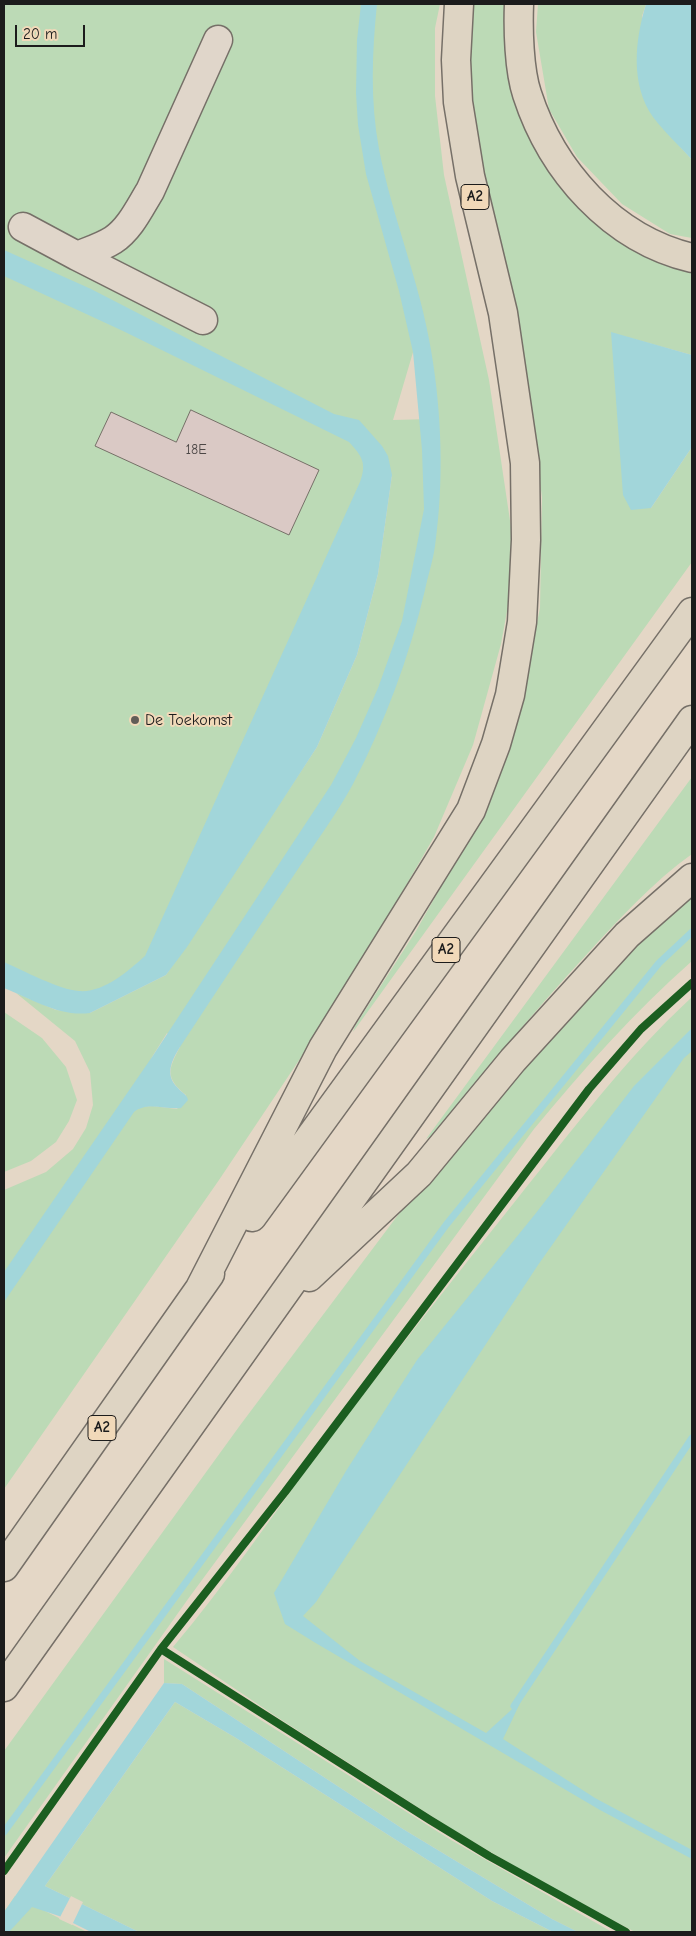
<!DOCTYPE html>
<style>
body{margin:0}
#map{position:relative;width:696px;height:1936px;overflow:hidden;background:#e4d7c6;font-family:"Comic Neue",sans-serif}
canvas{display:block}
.frame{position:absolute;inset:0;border:5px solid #1c1c1c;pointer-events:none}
.scale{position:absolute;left:15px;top:25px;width:70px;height:22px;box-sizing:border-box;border:2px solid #1c1c1c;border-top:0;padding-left:6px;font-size:15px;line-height:18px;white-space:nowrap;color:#1c1c1c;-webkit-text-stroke:4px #f1d9b9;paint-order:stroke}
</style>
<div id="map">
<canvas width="696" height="1936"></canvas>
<div class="frame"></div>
<div class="scale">20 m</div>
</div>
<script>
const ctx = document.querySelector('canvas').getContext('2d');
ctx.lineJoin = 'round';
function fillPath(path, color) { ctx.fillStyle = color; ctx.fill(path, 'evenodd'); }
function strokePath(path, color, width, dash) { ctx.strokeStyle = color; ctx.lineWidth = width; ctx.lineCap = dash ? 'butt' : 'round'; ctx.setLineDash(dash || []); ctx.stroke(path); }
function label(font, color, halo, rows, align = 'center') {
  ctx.font = font + ' "Comic Neue",sans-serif'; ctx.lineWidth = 4; ctx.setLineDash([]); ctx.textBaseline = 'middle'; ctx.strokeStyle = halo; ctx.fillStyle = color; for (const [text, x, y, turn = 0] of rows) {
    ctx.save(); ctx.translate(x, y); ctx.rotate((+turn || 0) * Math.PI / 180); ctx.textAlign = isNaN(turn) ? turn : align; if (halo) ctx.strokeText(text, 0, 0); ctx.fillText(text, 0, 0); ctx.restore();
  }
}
fillPath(new Path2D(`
 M4 4H440L435 28V96L444 175 489 380 512 534 509 600 501 644 473 745 434 837 344 993 219 1180 4 1489V1190L46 1172 73 1149 86 1128 93 1105 90 1072 75 1041 16 993 56 1010 90 1013 166 975 174 963 317 747 357 655 378 574 392 475 160 957 97 1005 4 979ZM416 342 432 419 393 420ZM167 1033 180 1047C168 1069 165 1078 186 1095L177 1109 152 1106 139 1107 152 1057Z
 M471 4H509L506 49 529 137 586 212 692 267V355L612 333 651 508 692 447V562L353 1032 355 1026 416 931 457 858 521 700 540 608 542 497 527 392 468 109Z
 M538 4H646L642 16 653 116 692 160V238L670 234 622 204 577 157 549 109 536 32Z
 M692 777V854C653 882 620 918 588 953 533 1012 483 1074 431 1136L426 1139Z
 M692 881V961C634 1012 583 1070 534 1129L188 1599 4 1858V1751L241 1424 407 1203 555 1023Z
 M692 997V1932H635L535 1878 455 1831 277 1717 173 1647C226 1584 272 1516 321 1450 385 1365 451 1282 517 1199 573 1129 627 1057 692 997Z
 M4 1012 42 1038 66 1067 77 1100 69 1121 56 1142 31 1161 4 1172Z
 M164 1659 451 1840 612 1932H578L552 1919 403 1829 182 1684 164 1683Z
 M175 1702 236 1738 492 1901 553 1932H139L45 1886Z
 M15 1896 87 1932H4V1912Z`), '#bcdab6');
fillPath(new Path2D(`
 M361 4H377C372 52 370 101 379 149 392 217 420 282 431 350 442 414 444 482 435 546 433 561 428 575 425 590 409 658 385 722 353 784 335 817 312 847 292 878 254 934 217 991 180 1047 172 1060 164 1075 178 1088 182 1093 187 1094 188 1100L181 1108C166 1110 147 1101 134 1112L4 1302V1272L152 1057 331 785 356 738 378 688 402 621 424 509 422 450 413 352 399 291 366 174 358 125 356 93 357 40Z
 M646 4H692V160C680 146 664 132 653 117 630 84 635 40 646 4Z
 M4 250 91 289 334 414 359 420 382 446 388 456 392 475 378 574 357 655 317 747 187 947 166 975 90 1013C59 1017 32 999 4 988V962C22 970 60 990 79 991 104 993 128 971 145 956L360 482C367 463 362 456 349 442L123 331 4 276Z
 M611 332 692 355V447L651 508 631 510 623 495Z
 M692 1028V1051L684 1058 538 1265 316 1602 303 1616 360 1661 486 1733 521 1701 503 1739 595 1798 692 1850V1859L600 1810 314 1642 285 1624 274 1593 346 1471 417 1360 536 1213 634 1086Z
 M164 1683 182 1684 403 1829 552 1919 578 1932H553L492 1901 236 1738 175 1702 45 1886 139 1932H91L59 1916 32 1907 9 1932H4V1912Z`), '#a2d6da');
fillPath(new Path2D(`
 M71 1896 83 1902 72 1925 59 1919Z`), '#e4d7c6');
strokePath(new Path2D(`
 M514 1706 692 1438
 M4 1832 446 1225 659 963 692 932`), '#a2d6da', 7);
const building = new Path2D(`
 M191 410 319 470 289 535 95 446 111 412 176 442Z`);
fillPath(building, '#dac9c5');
strokePath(building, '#767068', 1);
const minor = new Path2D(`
 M23 227 77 256
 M203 320 77 256C89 251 102 247 113 240 130 229 140 207 150 191L218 40`);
const highway = new Path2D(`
 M519 4C518 29 519 70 527 94 552 171 612 239 692 258
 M252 1217 692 612
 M309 1277 419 1174 513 1060 627 935 692 878
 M200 1288 323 1048 471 810 496 744 510 695 522 622 526 540 525 463 503 313 470 176 458 102 456 60 459 4
 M4 1567 210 1274
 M4 1687 692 720`);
strokePath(minor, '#767068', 31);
strokePath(highway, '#767068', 31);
strokePath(minor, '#e0d6ca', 28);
strokePath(highway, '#ded4c3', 28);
strokePath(new Path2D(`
 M161 1649 430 1820 489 1856 626 1932
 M4 1871 161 1649 285 1492 589 1089 641 1029 692 983`), '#1b5e20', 8);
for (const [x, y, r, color] of [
 [135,720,5,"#625d58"]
]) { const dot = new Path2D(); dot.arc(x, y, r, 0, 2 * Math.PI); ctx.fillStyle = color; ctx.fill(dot); strokePath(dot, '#f1d9b9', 2); }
label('14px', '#4c4746', null, [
 ["18E",196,450]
]);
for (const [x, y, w] of [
 [475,197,28],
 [446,950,28],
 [102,1428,28]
]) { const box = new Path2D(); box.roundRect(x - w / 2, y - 12.5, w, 25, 4); ctx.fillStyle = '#f1d9b9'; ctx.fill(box); strokePath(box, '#1c1c1c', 1); }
label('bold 15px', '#1c1c1c', null, [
 ["A2",475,197],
 ["A2",446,950],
 ["A2",102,1428]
]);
label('16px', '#1c1c1c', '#f1d9b9', [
 ["De Toekomst",145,720]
], 'left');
</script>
